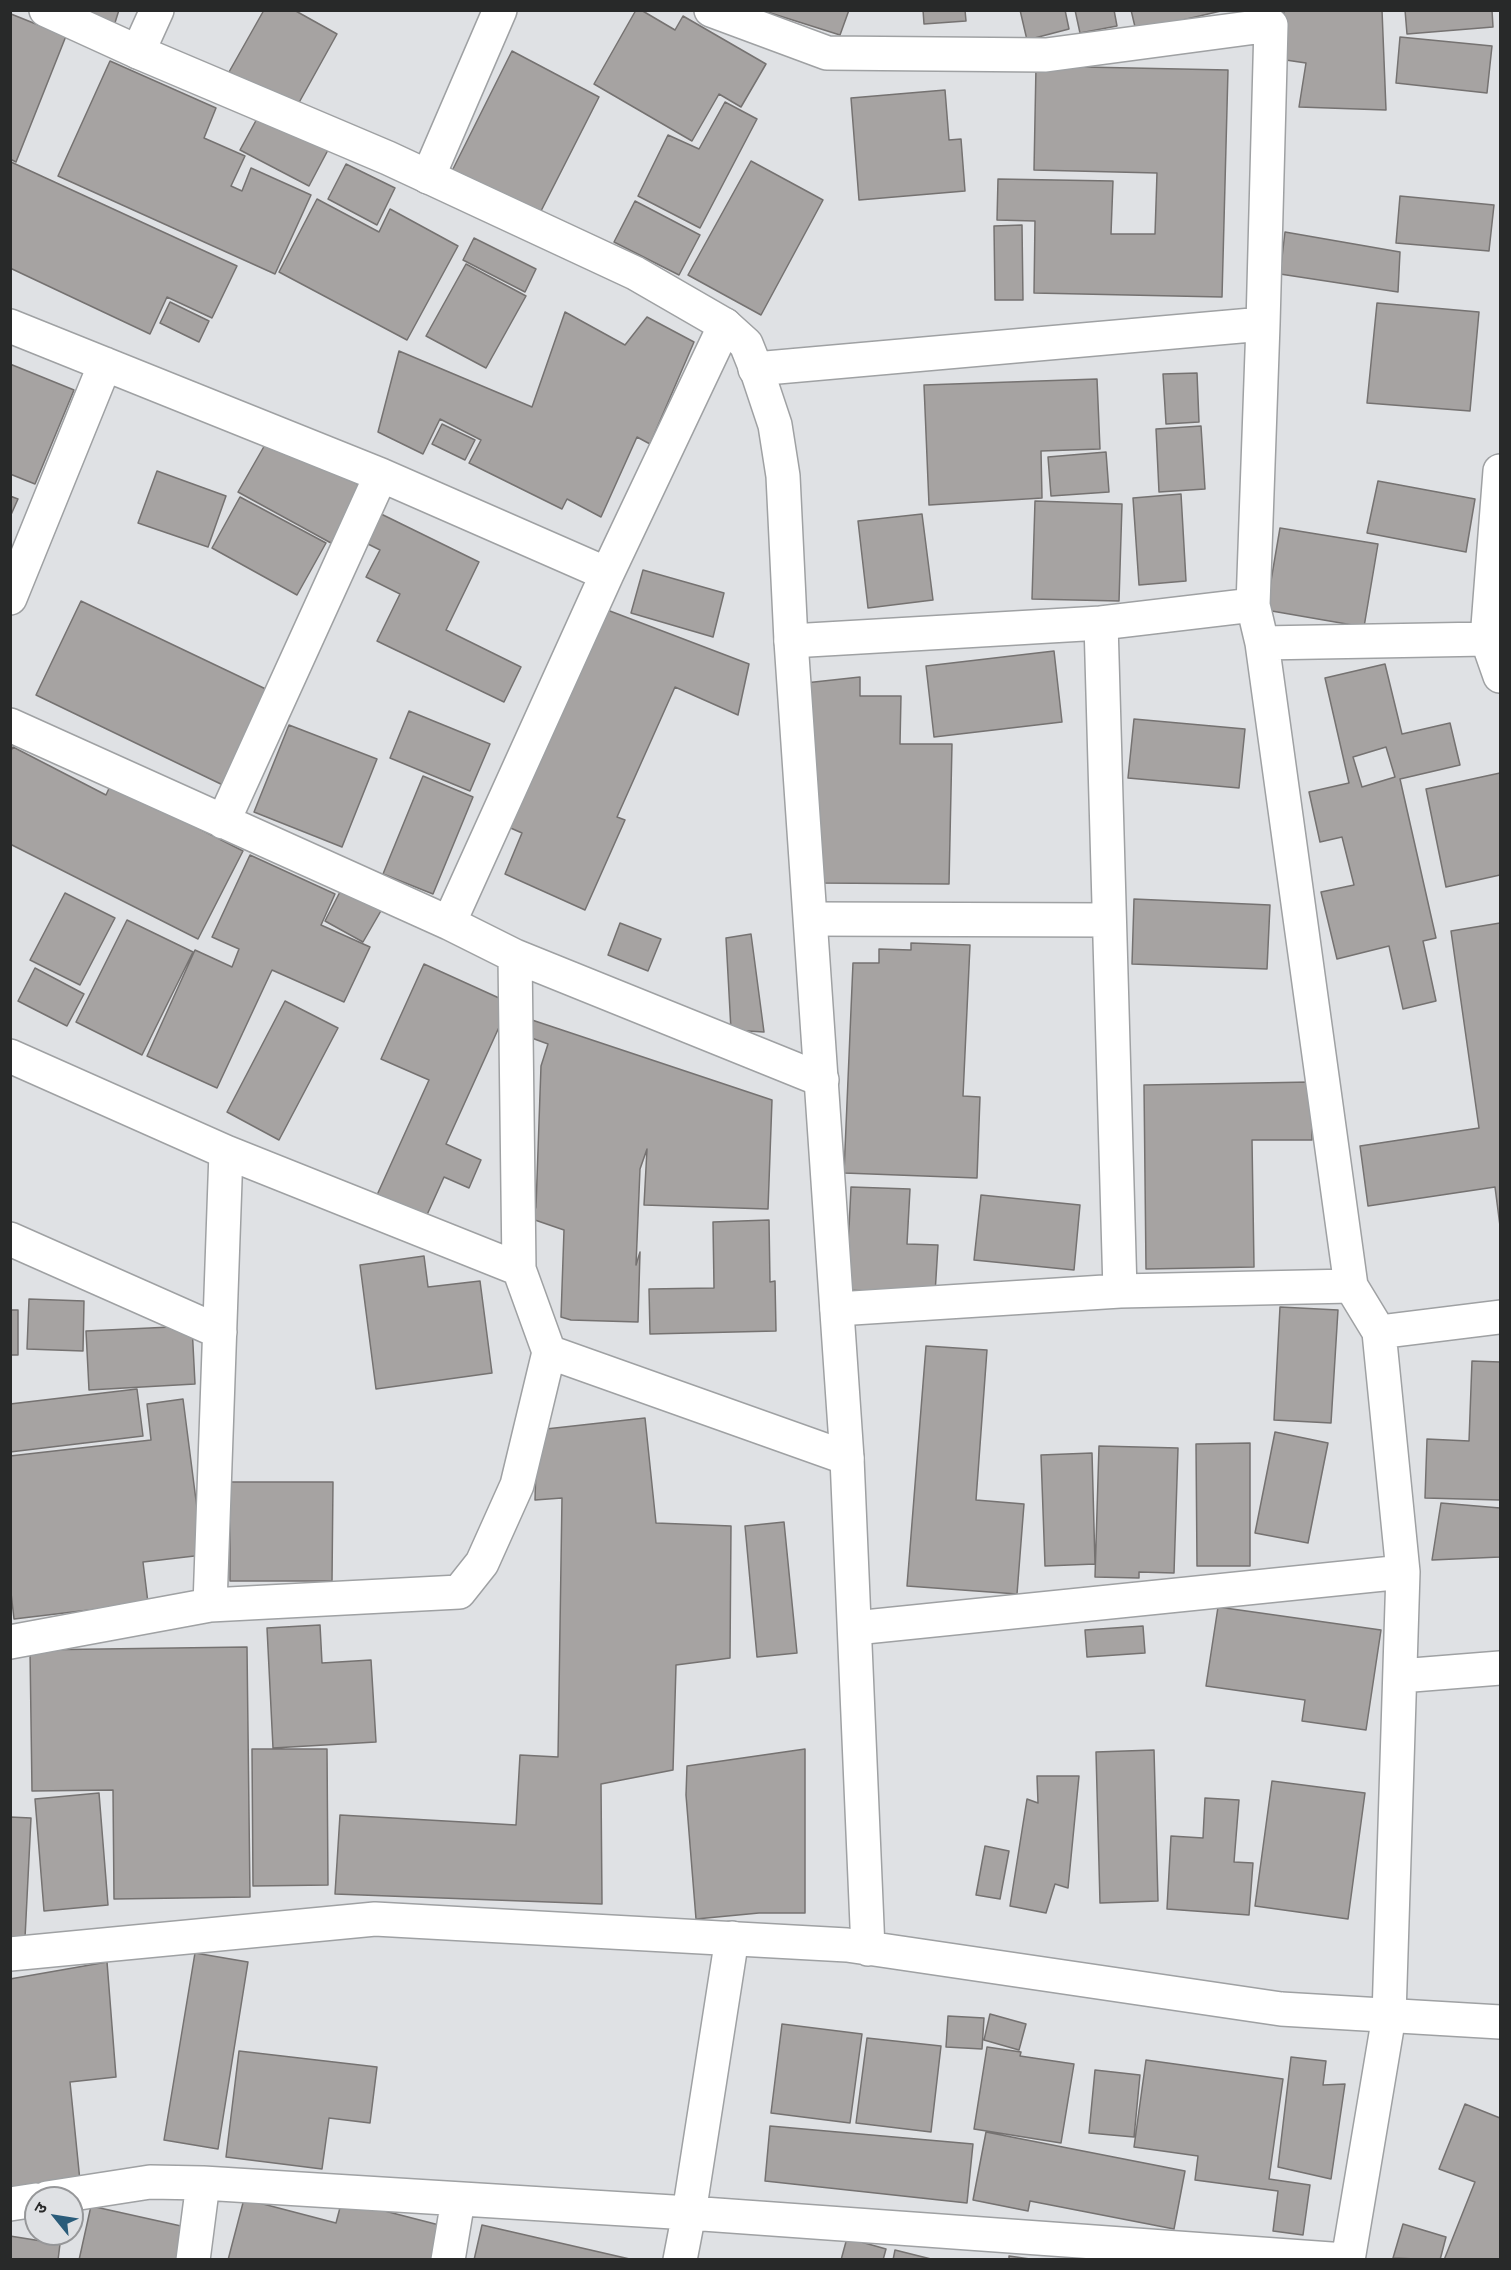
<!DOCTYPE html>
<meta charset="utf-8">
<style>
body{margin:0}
#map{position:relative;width:1511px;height:2270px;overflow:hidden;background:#dfe1e4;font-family:Mulish,"Noto Sans Devanagari",sans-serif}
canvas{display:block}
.frame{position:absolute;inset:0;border:12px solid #282929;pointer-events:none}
.north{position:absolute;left:24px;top:2186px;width:60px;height:60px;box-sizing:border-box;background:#dfe1e4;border:2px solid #969799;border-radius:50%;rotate:300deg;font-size:16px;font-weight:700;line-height:24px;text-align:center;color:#282929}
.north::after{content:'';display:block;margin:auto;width:21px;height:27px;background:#2a5c7a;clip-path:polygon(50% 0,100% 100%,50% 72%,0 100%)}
</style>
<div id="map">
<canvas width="1511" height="2270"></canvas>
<div class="frame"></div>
<div class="north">उ</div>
</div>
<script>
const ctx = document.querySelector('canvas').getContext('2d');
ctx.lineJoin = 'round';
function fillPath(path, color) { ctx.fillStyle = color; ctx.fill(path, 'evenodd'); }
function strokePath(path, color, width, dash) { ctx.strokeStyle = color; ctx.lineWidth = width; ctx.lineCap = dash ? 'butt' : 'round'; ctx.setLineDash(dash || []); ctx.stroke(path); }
const building = new Path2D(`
 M71 10H119L113 29Z
 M264 10H294L337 34 296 108 229 72Z
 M636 10H641L675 30 683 16 766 64 741 107 719 94 692 141 594 84Z
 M761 10H849L840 35Z
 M923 10H965L966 21 924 24Z
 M1020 10H1065L1069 29 1027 40Z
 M1075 10H1114L1117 26 1080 33Z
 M1131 10H1225L1136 31Z
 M1284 10H1382L1386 110 1299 107 1306 63 1279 59Z
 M1405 10H1492L1493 27 1407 34Z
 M11 14 66 36 16 162 10 159Z
 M1400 37 1492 46 1487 93 1396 83Z
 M512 51 599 97 541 211 451 173Z
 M110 61 216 108 204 138 245 156 231 186 242 191 251 168 311 195 275 274 58 176Z
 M1036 66 1228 70 1222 297 1034 293 1035 221 997 220 998 179 1113 181 1111 234H1155L1157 173 1034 170Z
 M945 90 949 140 961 139 965 191 859 200 851 98Z
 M725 102 757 119 700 228 638 196 668 135 699 149Z
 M259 115 328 150 309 186 240 150Z
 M751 161 823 200 761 315 688 275Z
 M11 162 237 266 212 318 167 297 150 334 10 268Z
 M346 164 395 188 377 225 328 199Z
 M1400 196 1494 205 1489 251 1396 243Z
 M317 199 379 232 390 209 458 246 407 340 279 272Z
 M635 201 700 235 679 275 614 242Z
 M1022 225 1023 300H995L994 226Z
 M1285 232 1400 252 1398 292 1280 274Z
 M474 238 536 269 525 292 463 260Z
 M466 264 526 296 486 368 426 336Z
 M170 302 209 321 199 342 160 323Z
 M1377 303 1479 312 1470 411 1367 403Z
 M565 312 625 345 647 317 694 342 650 444 637 437 601 517 567 499 562 509 469 463 481 440 440 419 423 454 378 432 399 351 532 407Z
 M10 364 74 390 35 484 10 474Z
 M1197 373 1199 422 1166 424 1163 374Z
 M1097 379 1100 449 1041 451 1042 498 929 505 924 385Z
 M442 424 475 440 465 460 432 444Z
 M1201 426 1205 489 1159 492 1156 429Z
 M270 436 363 487 331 543 238 492Z
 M1106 452 1109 492 1051 496 1048 457Z
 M157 471 226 496 208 547 138 523Z
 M1378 481 1475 499 1466 552 1367 533Z
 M1181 494 1186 581 1139 585 1133 498Z
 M10 496 18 499 10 517Z
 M240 497 326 543 297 595 212 548Z
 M1035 501 1122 504 1119 601 1032 599Z
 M377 512 479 562 446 630 521 667 504 702 377 641 400 594 366 577 380 550 362 541Z
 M922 514 933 600 868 608 858 521Z
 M1280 528 1378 544 1364 627 1266 610Z
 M643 570 724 593 713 637 631 613Z
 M81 601 272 692 227 787 36 695Z
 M602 608 749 664 738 715 675 687 617 817 625 820 585 910 505 874 522 833 506 826Z
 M1054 651 1062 722 934 737 926 666Z
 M1385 664 1402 734 1450 723 1460 765 1400 779 1436 938 1423 941 1436 1001 1403 1009 1389 946 1337 959 1321 892 1354 885 1342 837 1320 842 1309 792 1349 783 1325 678Z
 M860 677V696H901L900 744H952L949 884 823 883 805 683Z
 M409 711 490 744 470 791 390 758Z
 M1134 719 1245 729 1239 788 1128 778Z
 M289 725 377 759 342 847 254 812Z
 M13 747 106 795 111 784 243 851 198 939 10 844V752Z
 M1386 747 1395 777 1362 787 1353 757Z
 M1500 773V875L1446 887 1426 789Z
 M423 776 473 797 433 894 383 874Z
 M250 855 335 894 321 925 370 947 344 1002 272 970 217 1088 147 1056 195 950 232 967 239 949 212 937Z
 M342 888 382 909 363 942 325 921Z
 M65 893 115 918 80 985 30 960Z
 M1134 899 1270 905 1267 969 1132 964Z
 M127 920 193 952 142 1055 76 1022Z
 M620 923 661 939 648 971 608 955Z
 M1500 923V1226L1495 1187 1368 1206 1360 1146 1479 1128 1451 931Z
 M751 934 764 1032 731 1030 726 938Z
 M911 943 970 945 963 1096 980 1097 977 1178 844 1173 853 963H879V949L911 950Z
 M424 964 510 1003 446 1144 481 1160 469 1188 444 1177 426 1217 377 1195 429 1080 381 1059Z
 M35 968 84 994 67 1026 18 1001Z
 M285 1001 338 1028 279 1140 227 1112Z
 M529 1019 772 1100 768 1209 644 1205 647 1149 640 1169 636 1265 640 1252 638 1322 571 1320 561 1317 564 1230 532 1219 536 1207 541 1066 548 1044 529 1037Z
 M1311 1082 1312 1140H1252L1254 1267 1146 1269 1144 1085Z
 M851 1187 910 1189 907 1244 938 1245 935 1294 846 1290Z
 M981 1195 1080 1205 1074 1270 974 1260Z
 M769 1220 770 1282 775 1281 776 1331 650 1334 649 1289 714 1288 713 1222Z
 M424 1256 428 1287 480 1281 492 1373 376 1389 360 1265Z
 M29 1299 84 1301 83 1351 27 1349Z
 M1280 1307 1338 1310 1331 1423 1274 1420Z
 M10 1310H18V1355H10Z
 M192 1326 195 1384 89 1390 86 1331Z
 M926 1346 987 1350 976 1500 1024 1504 1017 1594 907 1586Z
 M1472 1361 1500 1362V1500L1425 1498 1427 1439 1469 1441Z
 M137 1389 143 1436 10 1452V1404Z
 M183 1399 203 1555 143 1562 148 1603 14 1619 10 1584V1456L151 1440 147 1404Z
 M645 1418 656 1523 731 1526 730 1658 676 1665 673 1770 601 1784 602 1904 335 1894 340 1815 516 1825 520 1755 558 1757 562 1498 535 1500 537 1430Z
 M1275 1432 1328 1443 1308 1543 1255 1533Z
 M1250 1443V1566H1197L1196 1444Z
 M1099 1446 1178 1448 1174 1573 1139 1572V1578L1095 1577Z
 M1092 1453 1095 1564 1045 1566 1041 1455Z
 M230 1482H333L332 1581H230Z
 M1441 1503 1500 1508V1557L1432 1560Z
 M784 1522 797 1653 757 1657 745 1526Z
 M1218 1607 1381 1630 1366 1730 1302 1721 1305 1700 1206 1686Z
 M320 1625 322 1663 371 1660 376 1742 273 1748 267 1628Z
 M1143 1626 1145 1653 1087 1657 1085 1630Z
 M247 1647 250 1897 114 1899 113 1790 32 1791 30 1650Z
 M252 1749H327L328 1885 253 1886Z
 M805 1749V1913H759L696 1919 686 1795 687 1766Z
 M1154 1750 1158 1901 1100 1903 1096 1752Z
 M1037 1776H1079L1068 1888 1055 1884 1046 1913 1010 1906 1027 1799 1038 1803Z
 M1272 1781 1365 1793 1348 1919 1255 1906Z
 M99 1793 108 1905 44 1911 35 1799Z
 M1205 1798 1239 1800 1234 1862 1253 1863 1249 1915 1167 1909 1171 1836 1203 1838Z
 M10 1817 31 1818 25 1938 10 1937Z
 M985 1846 1009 1851 1000 1899 976 1895Z
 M195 1953 248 1962 218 2149 164 2140Z
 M107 1962 116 2077 70 2082 80 2181 10 2188V1979Z
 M990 2014 1026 2024 1019 2050 984 2040Z
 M948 2016 984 2018 982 2049 946 2047Z
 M782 2024 862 2034 850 2123 771 2113Z
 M867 2038 941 2046 931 2132 856 2123Z
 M987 2047 1021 2052 1020 2056 1074 2064 1061 2143 974 2129Z
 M239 2051 377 2067 370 2123 329 2118 322 2169 226 2157Z
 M1291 2057 1326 2061 1323 2085 1345 2084 1331 2179 1278 2167Z
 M1146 2060 1283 2079 1269 2179 1310 2185 1303 2235 1273 2231 1278 2191 1195 2180 1198 2156 1134 2147Z
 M1095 2070 1140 2075 1134 2137 1089 2133Z
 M1465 2104 1500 2118V2260H1444L1475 2182 1439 2169Z
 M770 2126 973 2144 967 2203 765 2181Z
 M986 2132 1185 2171 1174 2229 1030 2201 1028 2211 973 2200Z
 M244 2199 336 2223 342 2200 443 2226 434 2260H228Z
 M91 2206 190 2228 183 2260H79Z
 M1403 2224 1446 2237 1440 2260 1393 2258Z
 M482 2225 634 2260H474Z
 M10 2236 60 2244 58 2260H10Z
 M847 2238 886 2249 883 2260H841Z
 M895 2250 935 2260H893Z
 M1009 2256 1037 2260H1009Z`);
fillPath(building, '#a6a3a2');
strokePath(building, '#757271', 1.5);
const street = new Path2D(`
 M711 10 827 53 1046 55 1271 25 1263 324
 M138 52 157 10
 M428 177 500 10
 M10 326 381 475 607 574
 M755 369 1263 324 1253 605 1101 623
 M1500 471 1487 639 1500 676
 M10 598 105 364
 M1253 605 1262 643 1351 1286
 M791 641 1101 623 1120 1291
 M1262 643 1487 639
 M10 725 449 923 515 956
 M223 822 381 475
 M811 919 1109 920
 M449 923 607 574 725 325
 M10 1056 226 1152 210 1605 10 1642
 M10 1239 220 1332
 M519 1269 515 956 822 1080
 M837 1309 1120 1291 1351 1286 1379 1332 1403 1572 1389 2016 1348 2260
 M1379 1332 1500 1317
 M549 1352 847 1458
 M210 1605 459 1592 482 1563 517 1485 549 1352 519 1269 226 1152
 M855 1628 1403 1572
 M1400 1676 1500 1668
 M47 2198 150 2182 203 2183 689 2213 1345 2260
 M10 2204 36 2200
 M193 2260 203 2183
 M448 2260 458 2200
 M680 2260 689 2213 732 1938`);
const secondary = new Path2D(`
 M46 10 138 52 388 158 635 273 725 325 746 344 758 374 775 425 783 476 791 641 847 1458 868 1949
 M10 1954 375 1919 847 1945 1281 2009 1500 2022`);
strokePath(street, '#9fa1a3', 36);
strokePath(secondary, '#9fa1a3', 36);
strokePath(street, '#fff', 33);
strokePath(secondary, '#fff', 33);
</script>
